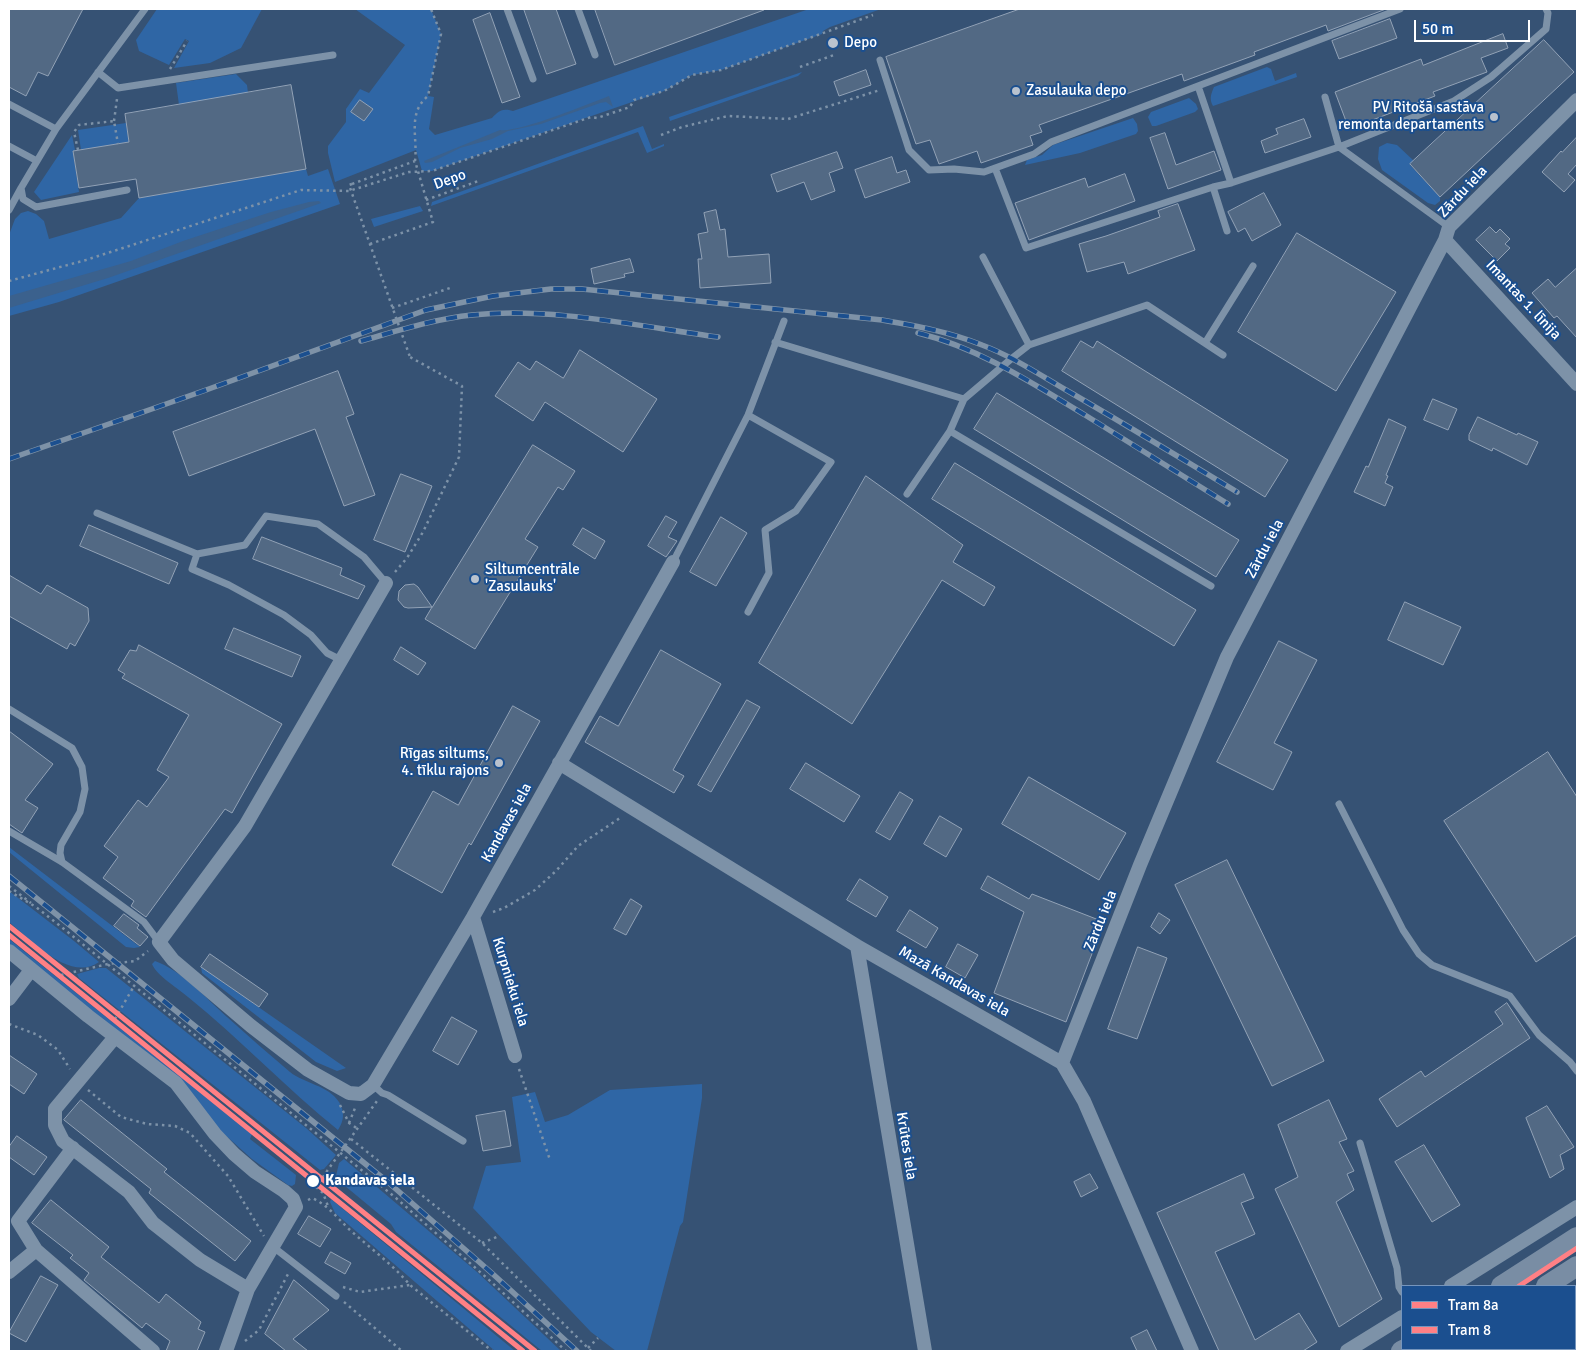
<!DOCTYPE html>
<meta charset="utf-8">
<style>
body{margin:0}
#map{position:relative;width:1586px;height:1360px;overflow:hidden;background:#365274;font-family:Signika,sans-serif}
canvas{display:block}
.frame{position:absolute;inset:0;border:10px solid #fff;pointer-events:none}
.legend{position:absolute;left:1401px;top:1285px;width:175px;height:65px;box-sizing:border-box;background:#1b4f8f;border:1px solid #7695bc;margin:0;padding:6px 9px;list-style:none;font-size:15px;color:#fff}
.legend li{display:flex;align-items:center;gap:10px;height:25px}
.legend b{width:25px;border:1px solid #7695bc}
.scale{position:absolute;left:1414px;top:20px;width:116px;height:22px;box-sizing:border-box;border:2px solid #fff;border-top:0;padding-left:6px;font-size:15px;line-height:18px;white-space:nowrap;color:#fff;-webkit-text-stroke:4px #1b4f8f;paint-order:stroke}
</style>
<div id="map">
<canvas width="1586" height="1360"></canvas>
<div class="frame"></div>
<ul class="legend">
<li><b style="height:6px;background:#ff8085"></b>Tram 8a</li>
<li><b style="height:6px;background:#ff8085"></b>Tram 8</li>
</ul>
<div class="scale">50 m</div>
</div>
<script>
const ctx = document.querySelector('canvas').getContext('2d');
ctx.lineJoin = 'round';
function fillPath(path, color) { ctx.fillStyle = color; ctx.fill(path, 'evenodd'); }
function strokePath(path, color, width, dash) { ctx.strokeStyle = color; ctx.lineWidth = width; ctx.lineCap = dash ? 'butt' : 'round'; ctx.setLineDash(dash || []); ctx.stroke(path); }
function label(font, color, halo, rows, align = 'center') {
  ctx.font = font + ' Signika,sans-serif'; ctx.lineWidth = 4; ctx.setLineDash([]); ctx.textBaseline = 'middle'; ctx.strokeStyle = halo; ctx.fillStyle = color; for (const [text, x, y, turn = 0] of rows) {
    ctx.save(); ctx.translate(x, y); ctx.rotate((+turn || 0) * Math.PI / 180); ctx.textAlign = isNaN(turn) ? turn : align; if (halo) ctx.strokeText(text, 0, 0); ctx.fillText(text, 0, 0); ctx.restore();
  }
}
fillPath(new Path2D(`
 M157 9H262L241 48 210 63 174 68 189 41 185 39 169 65 139 51 136 40Z
 M355 9H431L441 34 428 96 434 97 429 129 435 135 492 118C499 110 503 108 513 111L809 9H881L830 27 823 31 822 34 721 70 692 75 664 91 432 171H422L416 150 335 182 328 153V146L346 122V109L360 89 369 93 405 45Z
 M1267 67 1271 69 1275 81 1296 73 1297 77 1213 106C1209 99 1211 94 1214 87Z
 M802 72 798 76 670 121 669 117Z
 M236 74 247 85 248 93 179 105 176 83Z
 M1189 98 1196 104 1198 109 1195 112 1156 126H1152L1148 117 1151 112Z
 M1133 118 1137 124 1138 131 1136 134 1080 153 1025 165 1027 160 1042 155 1053 145Z
 M126 123 129 142 81 150 78 130Z
 M643 126 652 149 664 144V146L647 153 638 132 431 206 432 202Z
 M72 135 75 150 73 151 79 192 41 200 34 192Z
 M1387 143 1397 145 1414 161 1410 165 1440 197V201L1435 205 1428 203 1382 170 1378 159 1379 147Z
 M306 169 308 176 328 169 340 204 59 302 9 316V235L15 219 21 213 28 211 36 214 44 221 49 239 121 218 139 198Z
 M420 206 423 211 374 227 371 219Z
 M9 847 140 947 134 948 126 947 9 852Z
 M9 891 74 941 99 962C70 983 30 939 9 922Z
 M9 939 252 1134 250 1139 296 1175 295 1184 292 1186 288 1185 252 1159 35 965 9 943Z
 M155 961C181 970 207 999 227 1017 248 1036 269 1054 290 1072 305 1084 328 1085 339 1102 345 1112 344 1121 338 1130 286 1088 240 1039 188 997 179 989 156 975 152 964Z
 M201 967 346 1068 337 1071 316 1062 202 973Z
 M99 968H106L306 1128 336 1155 324 1169 320 1170 79 978 77 974Z
 M702 1084V1098L683 1222 680 1226 647 1351H616L591 1332 473 1208 486 1166 521 1162 512 1097 535 1092 545 1122 568 1115 610 1090Z
 M344 1159 477 1272 561 1351H542L396 1232 391 1224 339 1181 336 1176 339 1163Z
 M331 1199 515 1351H495L335 1213 330 1202Z`), '#2f66a5');
fillPath(new Path2D(`
 M609 96 613 107 606 102 600 103 541 124 508 131 492 139 460 148 432 162 425 163 424 161 500 130C518 133 588 104 609 96Z
 M319 201 321 203 108 278 9 308V296L131 261 183 241 271 212 309 202Z`), '#3b618d');
const building = new Path2D(`
 M9 9H83L48 76 38 72 26 96 9 87Z
 M524 9H556L576 64 547 74Z
 M595 9H764V10L615 65Z
 M1020 9H1386L1328 31 1326 25 1254 52 1255 55 1184 81 1182 74 1039 125 1042 132 1030 136 1033 145 981 163 977 151 939 164 930 140 916 144 886 57Z
 M490 13 520 97 502 103 473 20Z
 M1390 19 1397 38 1339 59 1332 41Z
 M1503 34 1508 48 1481 58 1487 72 1433 92 1435 96 1349 129 1335 92 1421 59 1423 65Z
 M1544 40 1574 72 1440 197 1410 164Z
 M866 70 871 85 839 96 834 82Z
 M291 85 306 169 139 198 136 179 79 188 73 151 129 142 125 114Z
 M360 100 373 109 364 121 351 112Z
 M1304 119 1311 137 1265 153 1261 141 1278 134 1276 129Z
 M1165 133 1176 165 1214 151 1221 170 1168 189 1150 138Z
 M1577 137V164L1568 174 1575 180 1564 192 1542 172 1561 151 1562 152Z
 M837 152 843 168 829 173 835 191 811 200 804 182 777 192 771 175Z
 M892 157 897 173 906 170 910 182 865 198 855 170Z
 M1125 174 1135 201 1029 240 1015 203 1085 178 1088 187Z
 M1264 193 1281 225 1252 241 1245 228 1238 232 1228 212Z
 M1178 204 1195 250 1128 274 1124 262 1087 272 1079 244 1106 236 1160 217 1158 211Z
 M716 210 720 230 725 229 728 257 769 254 771 283 700 288 698 259H702L698 234 708 232 704 213Z
 M1490 227 1496 233 1500 229 1510 239 1505 244 1510 248 1497 261 1476 240Z
 M1297 233 1396 292 1336 391 1238 332Z
 M630 259 634 272 624 274 625 277 594 284 591 269Z
 M1577 268V338L1557 316 1554 318 1532 293 1548 279 1555 287Z
 M1081 341 1093 348 1097 341 1288 460 1265 497 1062 371Z
 M580 350 657 399 623 452 545 402 533 421 495 396 518 362 530 370 536 361 563 378Z
 M338 371 354 414 346 417 375 495 344 506 315 429 189 476 173 432Z
 M997 393 1239 540 1216 577 974 429Z
 M1433 399 1457 409 1448 430 1424 420Z
 M1478 417 1517 435 1518 433 1538 442 1527 465 1493 448 1492 451 1469 440V435Z
 M1389 419 1406 427 1386 475 1388 476 1385 483 1393 487 1385 506 1354 492 1366 466 1368 467Z
 M533 445 575 471 563 490 558 487 525 539 538 547 475 649 425 619 432 607 408 608 404 607 398 600 399 591 405 585 414 584 418 587 432 607Z
 M955 463 1196 610 1174 646 932 499Z
 M401 474 432 486 405 552 374 540Z
 M866 476 963 545 953 562 995 587 984 606 942 580 852 724 759 663Z
 M666 516 677 522 668 537 677 541 666 557 648 546Z
 M721 517 747 533 716 586 690 572Z
 M89 525 178 563 169 584 80 546Z
 M583 528 605 541 595 559 573 545Z
 M262 537 342 568 340 575 365 586 358 599 253 559Z
 M9 575 41 594 47 585 88 608 89 621 75 646 70 643 67 649 9 616Z
 M1405 602 1461 627 1443 665 1388 640Z
 M234 628 301 656 292 677 225 649Z
 M1279 641 1317 660 1274 743 1292 752 1273 790 1217 762Z
 M139 645 282 724 232 813 225 809 146 917 131 906 134 901 103 878 118 857 104 846 138 800 147 807 169 777 157 770 189 715 122 678 125 674 118 670 130 650 136 651Z
 M401 647 426 663 418 675 394 660Z
 M661 650 721 684 673 770 684 776 674 793 585 742 600 716 618 726Z
 M747 700 760 707 711 792 698 785Z
 M513 706 540 721 471 845 469 843 442 893 392 865 433 791 458 805Z
 M9 731 53 764 25 800 38 808 22 833 9 824Z
 M1548 752 1577 797V935L1536 962 1444 821Z
 M806 763 860 796 844 822 790 789Z
 M1029 777 1126 833 1099 880 1002 824Z
 M900 792 913 800 890 840 876 832Z
 M940 816 962 829 946 857 924 844Z
 M1227 860 1324 1061 1272 1086 1175 885Z
 M988 876 1029 899 1032 894 1104 922 1066 1022 994 993 1024 912 981 889Z
 M860 879 888 897 876 917 847 900Z
 M631 899 642 906 626 935 614 929Z
 M910 910 938 928 926 948 897 931Z
 M1159 913 1170 920 1160 934 1151 927Z
 M124 914 139 925 137 928 148 937 140 946 114 926Z
 M958 944 978 955 965 978 946 967Z
 M1138 947 1167 958 1137 1039 1108 1029Z
 M210 954 268 994 259 1007 201 967Z
 M1507 1003 1530 1038 1397 1127 1379 1099 1421 1071 1425 1077 1503 1024 1495 1012Z
 M452 1017 477 1031 458 1065 433 1051Z
 M9 1055 37 1074 24 1094 9 1084Z
 M81 1100 167 1169 164 1172 251 1241 235 1261 149 1193 151 1189 64 1120Z
 M1329 1100 1347 1139 1339 1142 1354 1171 1347 1174 1354 1190 1336 1202 1382 1299 1339 1327 1275 1189 1298 1177 1278 1125Z
 M1547 1106 1574 1147 1560 1155 1564 1169 1550 1178 1526 1118Z
 M505 1111 511 1146 483 1151 476 1116Z
 M17 1136 47 1157 34 1175 9 1157V1147Z
 M1424 1145 1460 1205 1432 1222 1395 1162Z
 M1090 1174 1098 1188 1081 1197 1074 1182Z
 M1244 1174 1254 1198 1241 1203 1255 1234 1215 1252 1255 1340 1299 1313 1317 1342 1303 1351H1219L1157 1213Z
 M51 1200 109 1247 101 1257 159 1303 166 1294 201 1322 198 1329 205 1332 197 1351H166L170 1341 146 1323 142 1328 84 1280 89 1273 70 1258 73 1255 32 1223Z
 M309 1216 331 1229 320 1247 298 1234Z
 M331 1252 351 1263 345 1274 325 1263Z
 M41 1276 58 1285 26 1342 9 1333Z
 M294 1280 329 1310 293 1339 308 1351H286L265 1334Z
 M1147 1330 1157 1351H1137L1131 1338Z`);
fillPath(building, '#526984');
strokePath(building, '#92a2b6', 1);
strokePath(new Path2D(`
 M800 67 834 55
 M170 69 187 41
 M114 121 117 99
 M661 135 682 127 728 116 788 119 880 90
 M78 150 74 132 79 125 114 121 118 144
 M415 161C418 138 407 113 428 96L441 34 431 9
 M352 184 415 161 433 222 370 244
 M426 200 481 180
 M9 281 86 260 301 190 349 191 409 172 432 171 591 117 597 118 630 107 634 100 664 91 692 75 721 70 873 15
 M392 308 450 288
 M395 572 407 558 423 532 459 457 462 386 410 357
 M9 886 31 903
 M9 891 36 907 64 929 396 1198 488 1279 566 1351
 M493 912 504 908 535 890 556 871 578 846 620 818
 M61 975 108 964 135 961 148 951
 M115 1019 134 986
 M9 1024 38 1035 58 1050 70 1069
 M519 1069 550 1160
 M88 1090 121 1117 147 1124 175 1126 190 1133 228 1176 264 1236
 M340 1105 349 1123 358 1129
 M349 1123 355 1108
 M351 1139 482 1243 591 1351
 M316 1187 323 1193 328 1206
 M315 1188 377 1101
 M308 1200 312 1198C328 1205 337 1218 350 1230 370 1248 392 1264 410 1285L492 1351
 M482 1243 499 1236
 M343 1287 360 1292 410 1285
 M344 1302 402 1351
 M245 1341 259 1330 288 1274
 M588 1348 598 1338`), '#7d92a8', 2.5, [2.5, 4]);
strokePath(new Path2D(`
 M507 9 533 79
 M578 9 595 55
 M880 60 909 150 929 170 954 169 984 172 1034 154 1051 142 1400 9
 M98 72 118 88 333 55
 M1325 97 1339 147 1449 227
 M9 104 56 129 145 9
 M56 129 21 188 23 199 36 207 127 190
 M9 146 37 161
 M995 168 1026 248 1213 187 1231 183 1198 86
 M1231 183 1339 147 1454 101 1491 77 1546 29 1548 13 1546 9
 M1213 187 1227 231
 M9 210 21 188
 M775 342 964 399 950 431 907 494
 M1205 343 1253 266
 M1029 345 1147 305 1223 355
 M964 399 1011 359 1029 345 983 257
 M950 431 1211 586
 M97 513 197 554 192 569 229 585 284 615 311 635 327 653 341 660
 M197 554 245 545 266 516 318 524 364 557 386 583
 M673 562 748 415 784 321
 M748 612 769 573 765 530 796 511 831 462 748 415
 M9 709 72 748 82 767 85 789 80 812 61 845 60 853 62 862
 M1339 804 1403 930 1419 954 1432 965 1510 996 1539 1035 1570 1062 1577 1071
 M9 831 62 862 144 922 159 942
 M373 1085 382 1093 388 1095 463 1141
 M1360 1143 1397 1268 1399 1287 1402 1292
 M272 1246 336 1296`), '#7d92a8', 7);
strokePath(new Path2D(`
 M1445 240 1577 384
 M386 583 245 826 159 942 173 960 251 1026 308 1070 349 1093 361 1094 373 1085 473 917 673 562
 M559 763 857 946 1062 1063 1084 1101 1192 1351
 M473 917 515 1056
 M857 946 925 1351
 M9 951 88 1016 176 1083 215 1134 234 1154 255 1172 284 1191 293 1199 296 1207 248 1289 226 1351
 M9 999 31 970
 M115 1037 55 1109V1125L63 1141 129 1192 153 1223 200 1260 248 1289
 M1062 1063 1140 865 1227 657 1445 240 1449 227 1577 100
 M36 1250 18 1221 73 1148
 M9 1272 36 1250 153 1351
 M1451 1286 1577 1207
 M1575 1312 1577 1311
 M1347 1351 1402 1317
 M1515 1351 1519 1349`), '#7d92a8', 14);
strokePath(new Path2D(`
 M1501 1286 1577 1237
 M1546 1286 1577 1266
 M1401 1351 1405 1349
 M1447 1351 1451 1349`), '#798da4', 20);
const rail = new Path2D(`
 M918 333C979 348 1032 383 1085 415 1133 445 1180 474 1228 504
 M361 341C397 331 434 319 472 315 553 307 637 326 718 337
 M9 459 206 390 426 310 493 296 551 289H582L882 320C917 326 950 332 982 345 1014 357 1043 377 1073 394 1128 426 1182 459 1237 492
 M9 876 389 1183 494 1275 577 1351`);
strokePath(rail, '#7e92a7', 5.5);
strokePath(rail, '#1b4f8f', 4, [11]);
strokePath(new Path2D(`
 M352 184 349 185 410 357`), '#7d92a8', 2.5, [2.5, 4]);
strokePath(new Path2D(`
 M9 926 535 1351`), '#ff8085', 5);
strokePath(new Path2D(`
 M9 935 523 1351`), '#ff8085', 5);
strokePath(new Path2D(`
 M1519 1286 1577 1248`), '#ff8085', 5);
for (const [x, y, r, color] of [
 [833,43,6,"#b9c2ce"],
 [1016,91,5,"#b9c2ce"],
 [1494,117,5,"#b9c2ce"],
 [475,579,5,"#b9c2ce"],
 [499,763,5,"#b9c2ce"],
 [313,1181,7,"#fff"]
]) { const dot = new Path2D(); dot.arc(x, y, r, 0, 2 * Math.PI); ctx.fillStyle = color; ctx.fill(dot); strokePath(dot, '#1b4f8f', 2); }
label('15px', '#fff', '#1b4f8f', [
 ["Depo",844,43],
 ["Zasulauka depo",1026,91],
 ["PV Ritošā sastāva",1484,108,"right"],
 ["remonta departaments",1484,125,"right"],
 ["Siltumcentrāle",485,570],
 ["'Zasulauks'",485,587],
 ["Rīgas siltums,",489,754,"right"],
 ["4. tīklu rajons",489,771,"right"]
], 'left');
label('15px', '#fff', '#1b4f8f', [
 ["Depo",450,180,-20],
 ["Zārdu iela",1463,192,-47],
 ["Imantas 1. līnija",1523,300,47],
 ["Zārdu iela",1265,549,-62],
 ["Kandavas iela",507,823,-61],
 ["Zārdu iela",1101,921,-68],
 ["Kurpnieku iela",510,982,73],
 ["Mazā Kandavas iela",954,982,30],
 ["Krūtes iela",906,1146,81]
]);
label('bold 15px', '#fff', '#1b4f8f', [
 ["Kandavas iela",325,1181]
], 'left');
</script>
